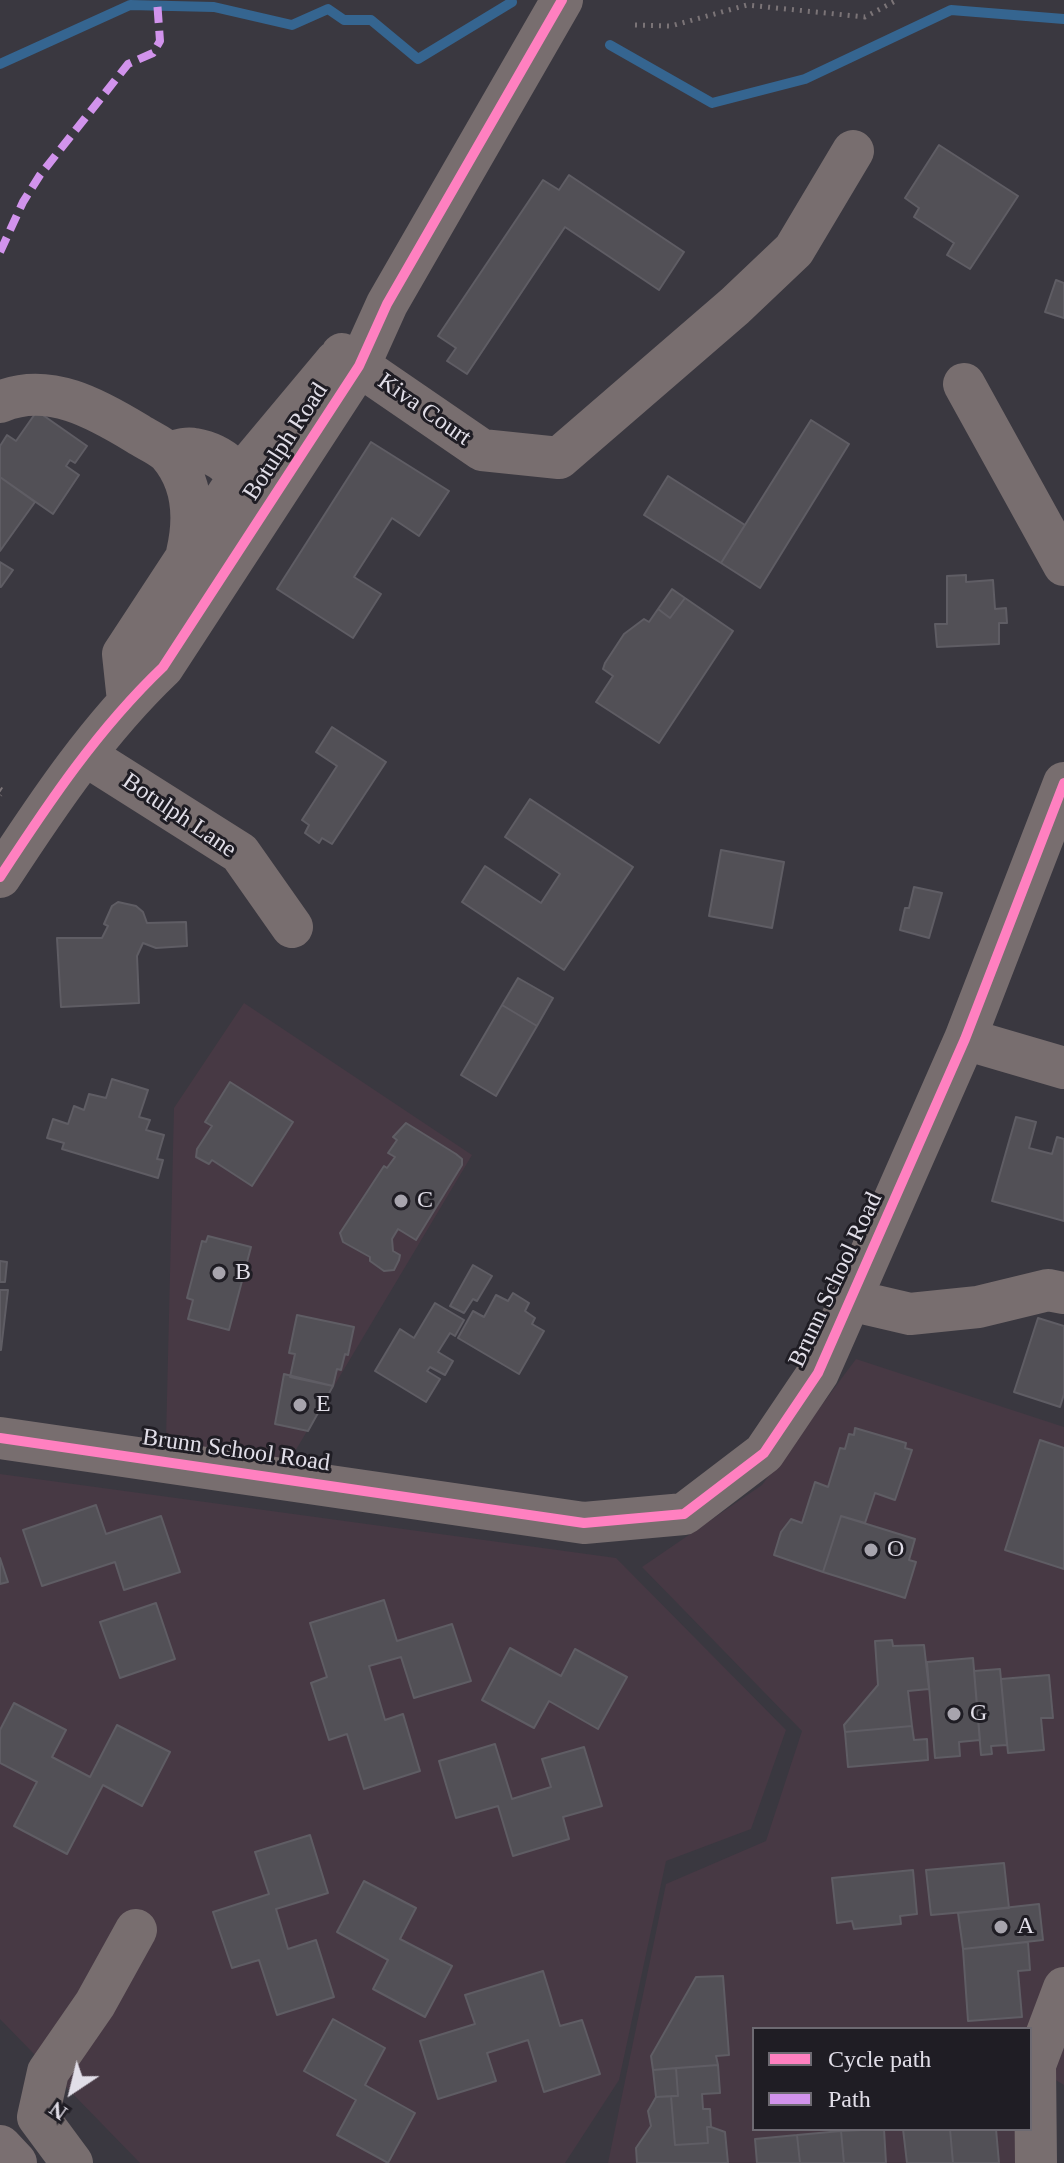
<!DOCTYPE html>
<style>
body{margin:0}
#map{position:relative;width:1064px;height:2163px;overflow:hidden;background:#3a3840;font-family:"Times New Roman",serif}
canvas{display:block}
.legend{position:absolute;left:752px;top:2027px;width:280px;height:104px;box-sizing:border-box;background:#1f1d24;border:2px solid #6d6a72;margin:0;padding:10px 14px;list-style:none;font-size:24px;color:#e1dee8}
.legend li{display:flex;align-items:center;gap:16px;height:40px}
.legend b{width:40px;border:2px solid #6d6a72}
.north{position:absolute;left:32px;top:2051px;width:80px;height:80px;-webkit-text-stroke:6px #1f1d24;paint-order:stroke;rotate:215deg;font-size:22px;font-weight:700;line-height:32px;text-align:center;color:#e1dee8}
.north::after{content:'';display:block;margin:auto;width:28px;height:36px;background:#e1dee8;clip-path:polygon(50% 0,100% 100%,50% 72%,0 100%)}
</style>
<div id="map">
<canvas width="1064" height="2163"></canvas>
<ul class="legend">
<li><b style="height:10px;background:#ff80c0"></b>Cycle path</li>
<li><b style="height:10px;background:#d193ec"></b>Path</li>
</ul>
<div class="north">N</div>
</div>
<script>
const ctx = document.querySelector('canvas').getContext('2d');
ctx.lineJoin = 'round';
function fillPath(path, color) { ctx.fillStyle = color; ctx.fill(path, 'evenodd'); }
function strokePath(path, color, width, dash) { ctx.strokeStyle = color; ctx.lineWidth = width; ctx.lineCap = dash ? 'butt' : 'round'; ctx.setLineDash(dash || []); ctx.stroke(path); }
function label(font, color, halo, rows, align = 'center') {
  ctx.font = font + ' "Times New Roman",serif'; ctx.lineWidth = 6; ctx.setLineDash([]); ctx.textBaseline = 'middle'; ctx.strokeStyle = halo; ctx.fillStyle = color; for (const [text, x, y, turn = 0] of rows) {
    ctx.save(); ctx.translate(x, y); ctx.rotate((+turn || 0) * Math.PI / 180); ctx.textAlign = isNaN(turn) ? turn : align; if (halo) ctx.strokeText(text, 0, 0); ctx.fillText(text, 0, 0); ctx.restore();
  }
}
fillPath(new Path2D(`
 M244 1003 472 1155 288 1463 166 1439 174 1108Z
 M856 1359 1064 1427V2085L1054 2079 1019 2163H608L666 1884 766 1841 802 1731 642 1567 762 1485ZM754 2029H1030V2129H754Z
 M0 1474 616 1558 786 1730 751 1829 666 1861 619 2080 565 2163H140L0 2019Z`), '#473944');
strokePath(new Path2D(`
 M610 45 712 103 805 79 951 10 1064 19
 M0 64 130 5 214 7 292 25 328 9 344 20H371L418 59 512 2`), '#356590', 10);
const building = new Path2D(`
 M939 145 1018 196 970 269 947 255 954 243 914 217 919 208 905 198Z
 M569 175 684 252 659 290 565 227 467 374 447 361 456 348 438 336 543 180 559 190Z
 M1056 280 1064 283V318L1045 312Z
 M37 411 87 446 75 463 70 460 66 466 79 475 53 514 0 477V446L7 435 16 441Z
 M811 420 849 444 760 588 721 563Z
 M371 442 449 491 419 536 392 518 354 577 381 594 353 638 277 589Z
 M668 476 745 525 721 563 644 515Z
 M0 477 35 502 0 551Z
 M0 562 13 570 1 587H0Z
 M966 575V582L993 580 995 609 1006 608 1007 623H999V644L937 647 935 624H947V576Z
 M672 589 685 598 670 618 658 609Z
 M685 598 733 631 659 743 596 702 613 676 603 669 605 663 624 634 644 619 649 622 658 609 670 618Z
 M332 727 386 762 332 844 322 838 319 843 305 833 309 825 302 820 337 766 316 752Z
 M530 799 633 867 564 970 462 902 485 866 541 903 560 874 505 837Z
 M721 850 784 862 772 928 709 916Z
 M914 887 942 893 929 938 900 930 905 908H909Z
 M118 902 136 906 143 912 147 923 186 922 187 946 156 948 143 943 137 956 139 1003 61 1007 57 938H102L108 926 104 924 112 906Z
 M518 978 553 998 537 1026 502 1005Z
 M502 1005 537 1026 496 1096 461 1075Z
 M112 1079 148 1090 139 1117 150 1120 146 1130 164 1135 157 1159 163 1160 158 1178 62 1149 64 1143 47 1138 53 1119 68 1124 74 1106 84 1110 89 1094 106 1098Z
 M230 1082 293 1122 252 1186 212 1160 209 1164 196 1157 197 1149 212 1126 205 1122Z
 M1016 1117 1036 1122 1029 1148 1052 1154 1057 1137 1064 1139V1221L992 1201Z
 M406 1123 456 1154 462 1159V1165L416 1240 398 1229 392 1239 393 1251 400 1255 399 1260 394 1270 384 1271 370 1261V1257L343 1242 340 1233 384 1166 387 1168 395 1157 388 1153 397 1140 393 1137Z
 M208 1236 251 1247 229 1330 188 1319 193 1300 187 1298 202 1241 206 1242Z
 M0 1261 7 1262 5 1282H0Z
 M473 1265 492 1276 477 1301 473 1299 464 1313 450 1306Z
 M0 1290H8L1 1350H0Z
 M513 1293 529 1303 525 1311 535 1318 532 1324 544 1331 519 1374 458 1338 473 1311 484 1317 496 1295 508 1301Z
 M435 1303 464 1320 455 1336 450 1333 438 1352 453 1361 445 1375 430 1367 427 1371 440 1379 426 1402 375 1371 400 1329 414 1338Z
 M297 1315 354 1327 348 1355 345 1354 341 1370 337 1369 333 1386 290 1377 295 1354 289 1353Z
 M1038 1318 1064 1326V1394L1060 1407 1014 1392Z
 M284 1374 333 1386 308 1431 275 1424Z
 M855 1428 906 1443 905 1448 912 1450 895 1500 875 1493 865 1523 841 1516 823 1572 774 1555 781 1532 791 1519 802 1523 815 1482 828 1487 840 1448 845 1449 849 1434 854 1435Z
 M1040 1440 1064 1448V1569L1005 1550Z
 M96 1505 106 1534 161 1516 180 1572 124 1590 115 1562 42 1586 23 1530Z
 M841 1516 915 1539 909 1560 916 1562 905 1598 823 1572Z
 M0 1558 8 1582 0 1584Z
 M384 1600 397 1641 452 1624 471 1681 414 1698 401 1657 369 1666 385 1720 403 1714 420 1771 364 1789 347 1734 329 1740 311 1683 327 1677 310 1623Z
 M156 1603 175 1659 120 1678 100 1622Z
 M892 1640 893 1646 924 1645 929 1689 908 1691 912 1726 845 1732 844 1725 878 1685 875 1641Z
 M510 1648 561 1676 575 1649 627 1677 598 1729 549 1701 534 1728 482 1700Z
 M973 1658 980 1740 959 1742 960 1756 935 1758 927 1662Z
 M1000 1669 1007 1745 991 1746 992 1754 981 1755 974 1671Z
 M1049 1675 1053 1718H1041L1044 1750 1008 1753 1001 1679Z
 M14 1703 66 1730 52 1757 90 1777 117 1725 170 1752 142 1806 103 1785 67 1854 14 1826 37 1782 0 1763V1730Z
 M912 1726 914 1740 927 1739 928 1760 848 1767 845 1732Z
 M495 1744 512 1799 551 1787 542 1759 584 1747 602 1806 563 1817 569 1839 513 1856 498 1806 456 1818 439 1761Z
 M310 1835 328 1893 276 1909 288 1949 316 1940 334 1997 277 2015 259 1960 232 1968 213 1912 269 1894 255 1852Z
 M1004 1863 1009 1908 931 1915 926 1870Z
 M913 1870 917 1914 900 1916 901 1924 854 1929 852 1921 837 1923 832 1878Z
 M364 1881 416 1908 400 1939 452 1966 425 2017 373 1989 388 1960 337 1932Z
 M1039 1904 1043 1940 963 1949 958 1913Z
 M1028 1942 1030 1970 1018 1971 1022 2017 968 2021 963 1949Z
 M543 1971 560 2026 582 2020 600 2074 544 2092 528 2040 487 2053 496 2081 438 2099 420 2041 475 2024 465 1995Z
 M723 1976 729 2055 716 2056 718 2065 653 2070 651 2056 696 1977Z
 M333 2019 385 2048 365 2085 415 2113 388 2163 337 2135 356 2100 304 2071Z
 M718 2065 720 2093 702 2094 703 2109H710L711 2127H707L708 2143 675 2145 671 2096H678L676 2068Z
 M676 2068 678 2096 656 2097 653 2070Z
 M671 2096 675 2145 708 2143 707 2127H711L725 2132 728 2163H637L636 2148 651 2126 648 2111 656 2097Z
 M884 2129 886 2163H844L841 2131Z
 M903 2129H950L953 2163H907Z
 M950 2129H996L999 2163H953Z
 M841 2131 844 2163H800L797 2135Z
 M797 2135 800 2163H757L755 2139Z`);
fillPath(building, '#525056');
strokePath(building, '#5f5d64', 2);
strokePath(new Path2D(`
 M635 25 671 26 747 5 865 17 897 0
 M0 789 3 791 0 795`), '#7b7477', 5, [2, 6]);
strokePath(new Path2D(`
 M342 354 482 450 559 458 735 306 794 250 853 151
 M964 384 1064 565
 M0 402C48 381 97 409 138 434 147 440 162 446 169 454 193 482 195 519 187 553
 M168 453C176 451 186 447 194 449 222 454 244 472 244 501
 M128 701 123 654 239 477 336 361
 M85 755 240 853 292 927
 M0 877C49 802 98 729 163 667L359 366 387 304 562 0
 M965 1039 1064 1068
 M850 1300 910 1314 978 1307 1048 1290 1064 1293
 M0 1438 584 1523 684 1514 764 1453 818 1373 965 1039 1064 783
 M72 2163 38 2117 48 2072 95 2004 136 1930
 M1036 2163 1035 2065 1064 1988`), '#786e6f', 42);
strokePath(new Path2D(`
 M0 2147 15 2163`), '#7a6f71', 44);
strokePath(new Path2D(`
 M0 252 23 202 40 175 128 64 153 53 160 41 157 0`), '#d193ec', 8, [16, 8]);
strokePath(new Path2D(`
 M0 877C49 802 98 729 163 667L359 366 387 304 562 0
 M0 1438 584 1523 684 1514 764 1453 818 1373 965 1039 1064 783`), '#ff80c0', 10);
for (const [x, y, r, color] of [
 [401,1201,8,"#a7a4ad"],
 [219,1273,8,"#a7a4ad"],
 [300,1405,8,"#a7a4ad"],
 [871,1550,8,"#a7a4ad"],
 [954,1714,8,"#a7a4ad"],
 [1001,1927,8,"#a7a4ad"]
]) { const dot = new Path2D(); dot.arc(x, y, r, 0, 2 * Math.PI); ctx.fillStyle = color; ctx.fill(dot); strokePath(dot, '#1f1d24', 3); }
label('24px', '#e1dee8', '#1f1d24', [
 ["Kiva Court",424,410,35],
 ["Botulph Road",286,442,-57],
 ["Botulph Lane",179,816,34],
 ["Brunn School Road",836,1280,-65],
 ["Brunn School Road",236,1451,8]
]);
label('24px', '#e1dee8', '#1f1d24', [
 ["C",417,1201],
 ["B",235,1273],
 ["E",316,1405],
 ["O",887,1550],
 ["G",970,1714],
 ["A",1017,1927]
], 'left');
</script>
